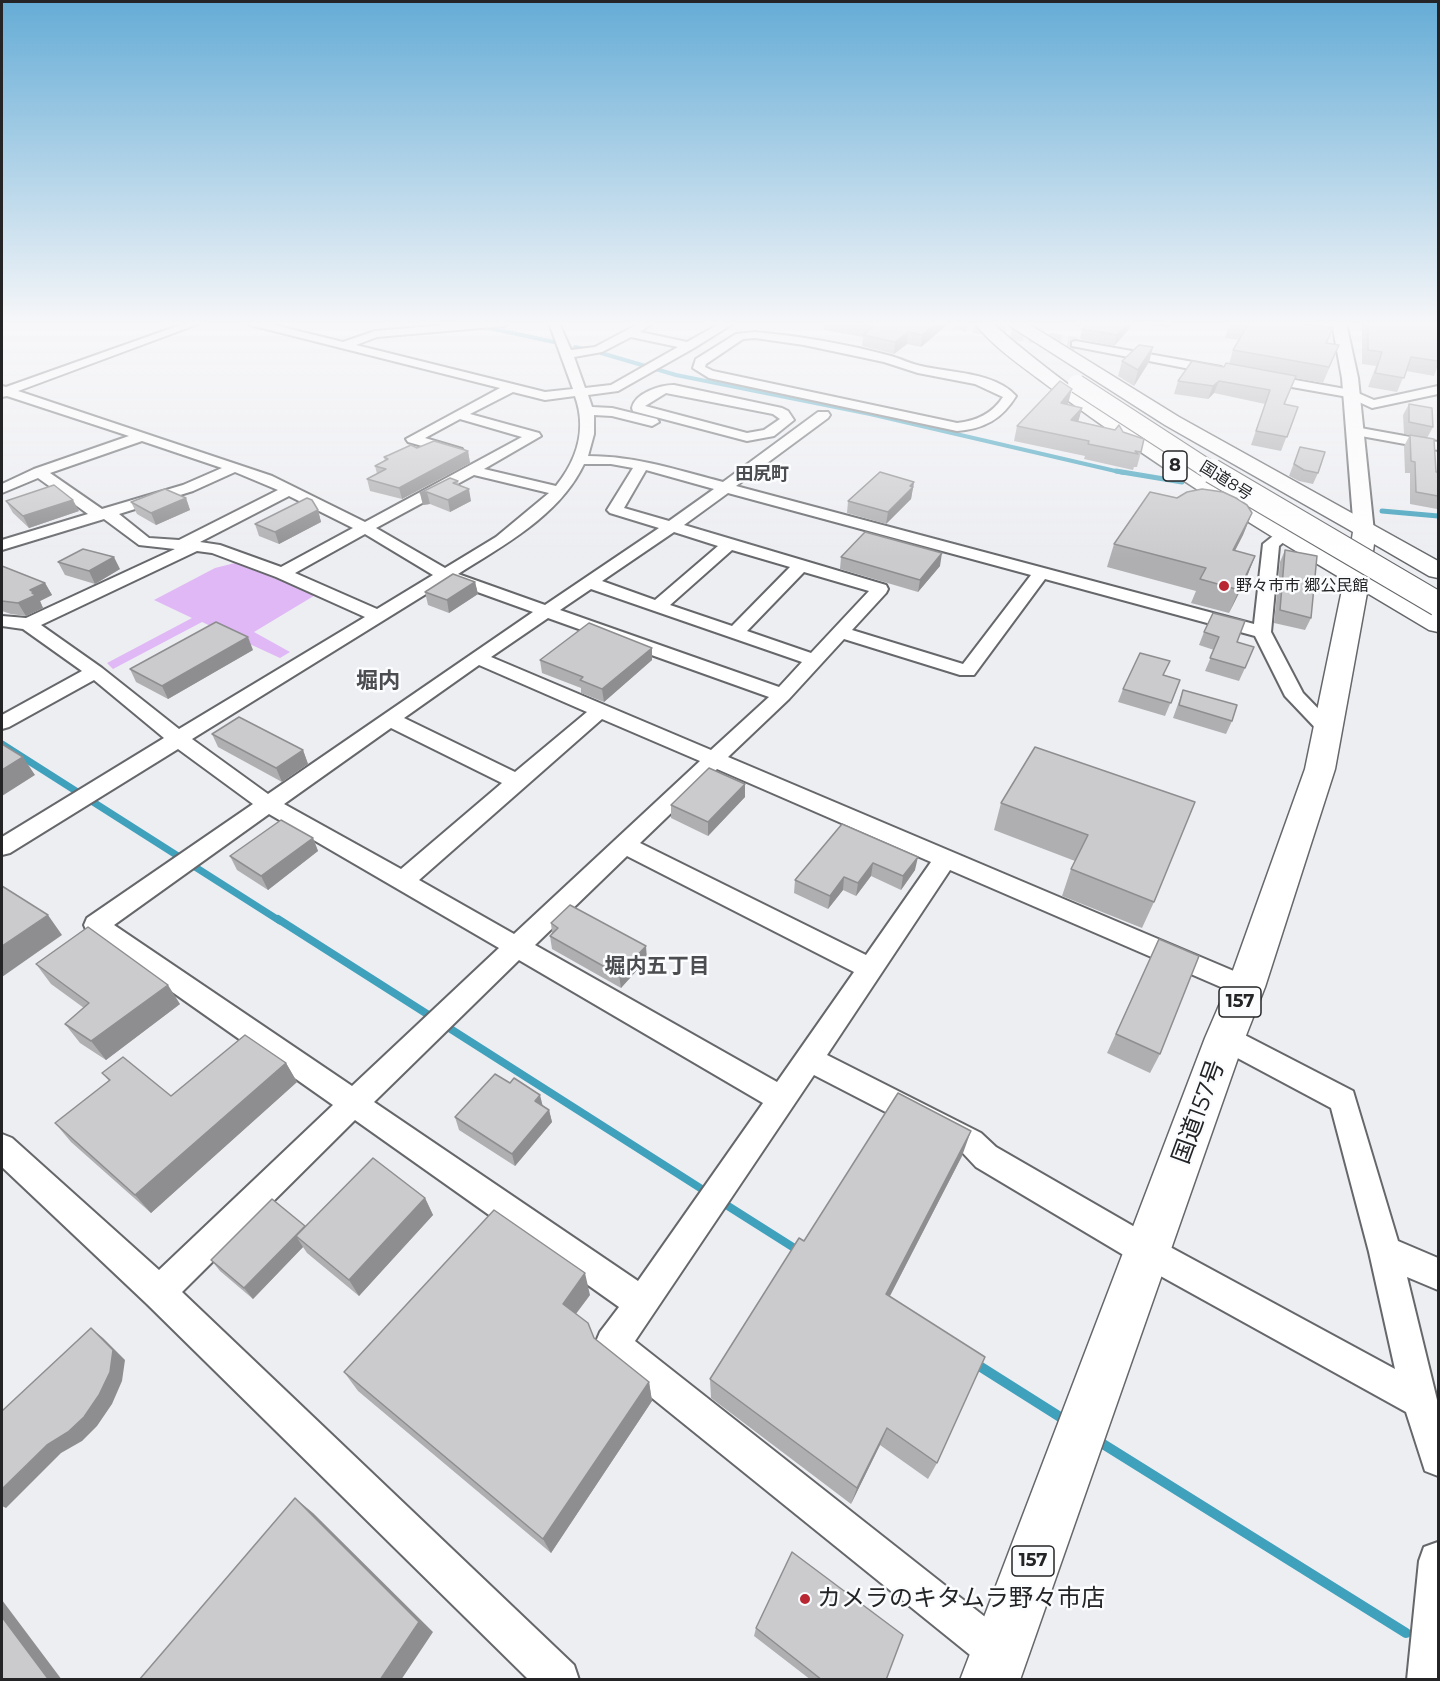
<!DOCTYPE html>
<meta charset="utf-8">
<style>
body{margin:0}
#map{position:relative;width:1440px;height:1681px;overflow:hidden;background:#edeef2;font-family:Montserrat,sans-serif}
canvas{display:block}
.frame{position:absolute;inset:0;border:3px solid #242426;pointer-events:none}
</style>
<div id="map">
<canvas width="1440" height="1681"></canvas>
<div class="frame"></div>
</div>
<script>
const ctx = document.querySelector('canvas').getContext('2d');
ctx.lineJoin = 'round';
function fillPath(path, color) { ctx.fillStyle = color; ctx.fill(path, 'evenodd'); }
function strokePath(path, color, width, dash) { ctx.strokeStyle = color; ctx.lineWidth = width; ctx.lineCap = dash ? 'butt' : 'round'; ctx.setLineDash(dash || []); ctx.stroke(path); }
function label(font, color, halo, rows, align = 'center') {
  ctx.font = font + ' Montserrat,"Noto Sans JP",sans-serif'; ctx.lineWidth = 5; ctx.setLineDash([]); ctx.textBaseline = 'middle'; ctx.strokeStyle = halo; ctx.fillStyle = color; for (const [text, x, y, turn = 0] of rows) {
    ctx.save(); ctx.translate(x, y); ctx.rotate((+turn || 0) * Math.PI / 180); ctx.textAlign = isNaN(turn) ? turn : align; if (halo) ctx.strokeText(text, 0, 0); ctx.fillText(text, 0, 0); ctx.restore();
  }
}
fillPath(new Path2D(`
 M239 562 317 594 254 632 290 652 280 658 202 622 113 669 107 663 192 618 154 600 215 568Z`), '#dfb8f5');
strokePath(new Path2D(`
 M484 327 554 342
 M575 347 585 349
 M601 353 676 375 870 414 1124 473`), '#40a1bc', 4);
strokePath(new Path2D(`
 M1116 471 1182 482
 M1382 511 1438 516`), '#40a1bc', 5);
strokePath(new Path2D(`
 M2 744 280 921`), '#40a1bc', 7);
strokePath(new Path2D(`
 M278 919 708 1193
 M720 1201 799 1251`), '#40a1bc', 8);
strokePath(new Path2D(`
 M797 1250 799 1251
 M973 1362 1068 1422
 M1095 1439 1406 1633`), '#40a1bc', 10);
strokePath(new Path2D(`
 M955 323 1076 344`), '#c5c6c9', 13, [13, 6]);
const minor = new Path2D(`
 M186 323H201L18 391 272 476 365 522 522 437 460 419 425 438 462 449 464 452 462 455 457 456 408 442 406 439 500 388 250 325 249 323H266L343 342 375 331 468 323H509L504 326 377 337 356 345 545 392 573 389 549 323H559L571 350 595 347 640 323H653L640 332 687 342 721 323H734L694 348 618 391 588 395 592 407 612 408 657 419 659 422 652 426 612 416 594 415V434L588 456C635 456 678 470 723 482L818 412H828L830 415 828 418 736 486 1254 624 1263 544 1278 532H1290L1292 535 1279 546 1271 632 1303 693 1337 728 1340 732 1337 736 1330 738 1323 736 1285 696 1255 636 1045 579 974 675H960L844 639 789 699 728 757 1255 980 1259 987 1255 994 1246 997 1237 994 950 870 827 1055 981 1133 996 1147 1159 1241 1395 1369 1369 1252 1331 1108 1215 1046 1212 1038 1215 1030 1225 1027 1235 1030 1353 1091 1398 1241 1438 1258V1290L1407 1277 1438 1404V1476L1425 1471 1406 1412 1137 1263 976 1167 961 1151 814 1075 635 1341 1013 1639 1019 1653 1013 1667 999 1673 985 1667 600 1356 595 1344 600 1332 619 1307 355 1120 182 1292 574 1665 579 1680H529L147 1304 2 1167V1134L12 1138 159 1270 333 1105 87 932 84 925 87 918 253 804 178 749 10 853 2 855V837L164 738 94 680 9 727 2 729V715L82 671 23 629 2 626V616L26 618 175 549 139 545 104 519 2 550V540L88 514 38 478 2 493V484L34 469 129 436 7 396 2 397V386L6 387ZM631 337 678 347 611 385 585 388 574 357 602 352ZM513 392 545 400 575 396C587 429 577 460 556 486L484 469 541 436 539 433 470 414ZM142 441 222 468 183 485 102 509 50 473ZM584 464H611L633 468 607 510 610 513 659 528 545 605 458 574C504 545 560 515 584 464ZM646 470 714 489 669 521 624 508ZM235 472 278 490 179 540 149 538 119 514 193 491ZM474 475 549 493 496 537 445 568 376 528ZM728 493 1031 575 963 664 852 630 886 593 888 589 886 585 684 525ZM289 496 353 528 281 567 220 545 200 542ZM674 532 718 546 655 600 602 581ZM365 534 433 575 377 609 295 573ZM732 550 790 567 732 626 670 605ZM197 551 212 553 276 577 365 617 179 729 102 668 41 625ZM804 572 869 591 811 653 747 631ZM447 581 533 612 268 794 192 739ZM591 589 802 662 779 687 560 610ZM548 618 769 697 711 750 491 657ZM479 665 587 712 515 772 404 718ZM602 719 700 761 514 934 419 880ZM391 728 502 783 401 869 284 804ZM717 769 931 862 866 955 640 843ZM269 814 499 948 352 1086 114 925ZM627 856 854 972 777 1082 535 945ZM519 960 763 1103 638 1281 374 1102Z
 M755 332C800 336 847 344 891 356 901 359 911 364 921 366 950 373 995 372 1016 396 1002 419 984 429 957 431L709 378 693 368 696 359 736 334ZM755 338 804 345 884 362 918 373 975 384 1003 397C992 414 976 421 957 423L713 371 705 367 706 364 743 339Z
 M1076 341 1221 367 1227 371 1221 375 1072 346V342Z
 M1262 374 1351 390 1374 400 1438 386V394L1372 408 1348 397 1258 381 1256 378Z
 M674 385 782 408 788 411 794 420 774 436 747 441 633 411 632 408C635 393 660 385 674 385ZM666 393 773 414 780 419 764 430 747 433 645 406Z
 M1355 427 1438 442V450L1350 434 1348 431Z
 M1438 1542V1680H1407L1419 1561 1424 1547Z`);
const major = new Path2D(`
 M1332 323H1346L1358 378 1374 532 1371 536H1357L1354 532 1342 378Z`);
const highway = new Path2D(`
 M975 323H992C1099 417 1225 490 1348 562L1353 532 1165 425 1010 326 1008 323H1027L1179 417 1438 561V578L1429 576 1374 544 1370 574 1438 614V632L1429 630 1367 593 1335 769 1265 987 1245 1038 1020 1680H960L1205 1038 1227 987 1305 769 1344 580C1245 521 1147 460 1055 391 1030 372 993 348 975 323Z`);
strokePath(minor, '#65676a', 4);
strokePath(major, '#65676a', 4);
strokePath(highway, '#65676a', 3);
fillPath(minor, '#fff');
fillPath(major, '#fff');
fillPath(highway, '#fff');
const highwayBridgeFar1 = new Path2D(`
 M1077 384 1214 473`);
const highwayBridge = new Path2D(`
 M1212 471 1438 604`);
strokePath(highwayBridgeFar1, '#65676a', 20, []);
strokePath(highwayBridge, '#65676a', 26, []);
strokePath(highwayBridgeFar1, '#fff', 18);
strokePath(highwayBridge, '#fff', 24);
fillPath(new Path2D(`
 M824 323H949L921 347 907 344 894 354 862 346 863 337 824 330Z
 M1056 323H1084L1080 327Z
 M1089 323H1132L1130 328 1114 346 1080 339 1082 329Z
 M1134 323H1174L1170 328 1134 324Z
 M1230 323 1333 328 1327 343 1339 345 1323 383 1295 378 1285 404 1298 407 1281 451 1251 445 1265 404 1214 393 1208 399 1174 394 1178 381 1224 367 1229 364 1233 350 1239 340 1225 338Z
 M1362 323H1438V365L1434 376 1406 371 1397 392 1368 387 1376 366 1362 364Z
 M1153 347 1149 362 1134 386 1118 376 1122 361Z
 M1068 404 1067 405 1082 408 1078 421 1123 432 1141 452 1137 467H1134L1133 470 1084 459 1085 456 1014 441 1017 426Z
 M1409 404 1433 427 1427 438 1404 434 1403 415Z
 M1410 435 1436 472H1438V507L1437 509 1410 504V473H1405L1404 446Z
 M1300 447 1318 473 1313 484 1299 481 1289 476Z
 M417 448 468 451 470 463 402 499 370 491 367 479 377 474 375 466 385 461 384 457Z
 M458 481 459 486 471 501 450 512 430 504 423 505 420 493Z
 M914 482 911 499 886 524 847 513 848 501Z
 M186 498 190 510 156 525 137 514 131 502Z
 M1177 498 1252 513 1243 535 1235 551 1255 556 1246 579 1229 613 1191 603 1196 591 1107 567 1114 544Z
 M6 501 79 511 29 528 13 513Z
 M318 510 321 522 279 544 259 536 255 524Z
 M1285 550 1311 618 1305 630 1274 623 1280 562Z
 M841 557 940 566 918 592 840 569Z
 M58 562 120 569 95 584 65 575Z
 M2 566 45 583 52 595 40 601 43 608 26 616 11 614 2 611Z
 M475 582 478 594 449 613 428 605 425 592Z
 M1204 632 1237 642 1245 668 1239 681 1205 671 1214 650 1199 645Z
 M253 650 168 699 136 682 130 669Z
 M540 660H652L604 702 581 693V688L542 673Z
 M1164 675 1180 680 1165 716 1118 702 1123 689Z
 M1183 690 1232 721 1226 734 1173 718Z
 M212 734 303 750 308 764 282 782 218 747Z
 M745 784V797L708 836 671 818V805Z
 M1195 802 1154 902 1142 928 1062 896 1071 869 1075 861 994 830 1001 803Z
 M842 824 915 870 901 890 871 876 856 896 843 890 828 909 794 893 795 880Z
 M313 838 318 851 268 890 237 870 230 856Z
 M551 923 647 959 621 988 552 949 550 936 552 933Z
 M1159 939 1160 1054 1150 1073 1107 1053Z
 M36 964 180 1004 106 1060 80 1043 65 1024 84 1008 51 984Z
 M286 1063 297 1082 151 1213 71 1142 55 1123 109 1081 102 1073 171 1096Z
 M542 1105 549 1110 552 1122 515 1166 459 1130 455 1117Z
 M962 1156 890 1296 937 1463 928 1479 880 1445 851 1504 711 1398 710 1379 804 1241Z
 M425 1198 433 1215 359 1296 307 1253 303 1247 253 1299 220 1271 211 1260Z
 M590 1295 576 1314 594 1338 649 1382 652 1401 551 1553 358 1391 344 1372Z
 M756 1628 886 1680H811L754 1636Z`), '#afafb1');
fillPath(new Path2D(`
 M937 323H949L921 347 922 335Z
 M1129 323H1132L1130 328 1114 346 1117 335Z
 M908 332 907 344 894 354 895 342Z
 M1153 347 1149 362 1134 386 1138 370Z
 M1219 381 1214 393 1208 399 1213 386Z
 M1072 389 1068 404 1057 418 1061 403Z
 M1082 408 1078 423 1071 420Z
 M468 451 470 463 402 499 399 488Z
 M914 482 911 499 886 524 888 512Z
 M469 489 471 501 450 512 448 500Z
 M427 492 430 504 423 505 420 493Z
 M186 498 190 510 156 525 151 513Z
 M73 500 79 511 29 528 23 516Z
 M318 510 321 522 279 544 275 532Z
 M1252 513 1243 535 1223 573 1233 550Z
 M942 553 940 566 918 592 920 580Z
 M1255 556 1246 579 1229 613 1239 590Z
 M114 557 120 569 95 584 89 571Z
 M475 582 478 594 449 613 447 600Z
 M45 583 52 595 40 601 43 608 26 616 18 603 30 590Z
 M248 637 253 650 168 699 162 686Z
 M652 648V660L604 702 602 689Z
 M303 750 308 764 282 782 276 768Z
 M23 757 35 775 2 796V770Z
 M745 784V797L708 836V822Z
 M313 838 318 851 268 890 261 876Z
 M918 857 915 870 901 890 903 876Z
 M873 863 871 876 856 896 858 883Z
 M844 877 843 890 828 909 830 896Z
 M48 915 62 935 2 977V946Z
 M646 946 647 959 621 988 619 975Z
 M168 985 180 1004 106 1060 91 1041Z
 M286 1063 297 1082 151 1213 135 1195Z
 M540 1095 543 1107 535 1101Z
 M549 1110 552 1122 515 1166 512 1154Z
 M971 1131 962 1156 880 1315 886 1294Z
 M425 1198 433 1215 359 1296 349 1280Z
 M305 1226 296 1236 303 1247 253 1299 244 1288Z
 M585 1273 590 1295 568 1324 563 1304Z
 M91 1328 103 1338 125 1360 122 1381 112 1404 97 1426 82 1441 61 1453 6 1508 2 1506V1489L47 1445Z
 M649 1382 652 1401 551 1553 543 1539Z
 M887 1428 880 1445 851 1504 857 1488Z
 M295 1498 313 1513 433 1632 401 1680H380Z
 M2 1600 62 1680H49L2 1617Z`), '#8e8e90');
const building = new Path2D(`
 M848 323H937L922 335 908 332 895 342 863 335 873 327Z
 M1089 323H1129L1117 335 1082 329Z
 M1231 323H1300L1333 328 1326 343 1339 345 1329 367 1233 350 1248 325Z
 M1368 323H1438V361L1411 357 1404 378 1375 373 1382 352 1368 350Z
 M1139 345 1153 347 1138 370 1122 361Z
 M1192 361 1224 367 1226 363 1296 376 1284 404 1298 407 1287 437 1256 431 1270 390 1219 381 1213 386 1178 381Z
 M1060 381 1072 389 1061 403 1082 408 1071 420 1115 430 1119 425 1123 432 1144 439 1141 452 1135 451 1138 454 1088 444 1089 441 1017 426Z
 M1409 404 1432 408 1433 427 1409 422Z
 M1410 435 1434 439 1436 472H1438V496L1416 492 1415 462 1411 461Z
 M434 441 468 451 399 488 367 479 386 469 375 466 388 459 384 457 389 455 411 445 417 448Z
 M1300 447 1325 452 1318 473 1304 470 1294 464Z
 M880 472 914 482 910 486 913 487 888 512 848 501Z
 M450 478 458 481 453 483 469 489 448 500 427 492 420 493Z
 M54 485 73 500 23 516 6 501Z
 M165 489 186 498 151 513 131 502Z
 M1202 489 1223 492 1236 498 1247 505 1252 513 1233 550 1255 556 1239 590 1200 579 1206 568 1114 544 1150 492 1177 498 1187 492Z
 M307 498 312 500 318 510 275 532 255 524Z
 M865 532 942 553 920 580 841 557Z
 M83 549 114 557 89 571 58 562Z
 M1285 550 1317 556 1311 618 1280 610Z
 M2 566 45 583 30 590 34 592 32 593 36 595 18 603 2 601Z
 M453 574 475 582 447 600 425 592Z
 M1213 613 1245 621 1237 642 1254 647 1245 668 1210 658 1219 637 1204 632Z
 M216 622 248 637 162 686 130 669Z
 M589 623 652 648 602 689 580 680 583 677 540 660Z
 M1140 653 1170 661 1163 675 1180 680 1171 703 1123 689Z
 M1183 690 1237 705 1232 721 1179 705Z
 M239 717 303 750 276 768 212 734Z
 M2 744 23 757 2 770Z
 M1035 747 1195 802 1154 902 1071 869 1088 835 1001 803Z
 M709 768 745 784 708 822 671 805Z
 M281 820 313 838 261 876 230 856Z
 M842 824 918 857 903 876 873 863 858 883 844 877 830 896 795 880Z
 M2 886 48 915 2 946Z
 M570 905 646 946 619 975 550 936 558 928 551 923Z
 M88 927 168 985 91 1041 65 1024 89 1003 36 964Z
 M1159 939 1199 956 1160 1054 1116 1034Z
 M245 1035 286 1063 135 1195 55 1123 110 1080 102 1073 123 1057 171 1096Z
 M495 1074 510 1083 514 1078 540 1095 535 1101 549 1110 512 1154 455 1117Z
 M898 1093 971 1131 886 1294 985 1357 937 1463 887 1428 857 1488 710 1379 799 1238 804 1241Z
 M373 1158 425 1198 349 1280 296 1236Z
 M272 1199 305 1226 244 1288 211 1260Z
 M494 1210 585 1273 563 1304 588 1323 594 1338 649 1382 543 1539 344 1372Z
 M91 1328 113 1350 110 1372 99 1395 84 1417 68 1432 47 1445 2 1489V1411Z
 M295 1498 419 1622 380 1680H139Z
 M792 1552 903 1635 886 1680H822L756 1628Z
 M2 1617 49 1680H2Z`);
fillPath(building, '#cbcbce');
strokePath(building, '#8e8e90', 1.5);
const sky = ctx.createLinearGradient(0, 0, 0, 558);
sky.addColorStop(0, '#65acd6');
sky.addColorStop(0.58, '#f7f7f9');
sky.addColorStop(1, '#f7f7f900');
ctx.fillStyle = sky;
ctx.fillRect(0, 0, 1440, 558);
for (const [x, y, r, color] of [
 [1224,586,6,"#b82732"],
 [805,1599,6,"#b82732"]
]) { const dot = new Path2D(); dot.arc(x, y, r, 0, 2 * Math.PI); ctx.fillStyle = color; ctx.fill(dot); strokePath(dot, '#fafcfe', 2); }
label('16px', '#242426', '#fafcfe', [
 ["国道8号",1226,481,32]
]);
label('16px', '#242426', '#fafcfe', [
 ["野々市市 郷公民館",1236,586]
], 'left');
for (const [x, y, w] of [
 [1175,466,24],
 [1240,1002,42],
 [1033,1561,42]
]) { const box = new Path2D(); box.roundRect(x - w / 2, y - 15, w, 30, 4.5); ctx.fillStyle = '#fafcfe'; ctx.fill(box); strokePath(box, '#242426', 1.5); }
label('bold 18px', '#242426', null, [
 ["8",1175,466],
 ["157",1240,1002],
 ["157",1033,1561]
]);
label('bold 18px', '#4c4d50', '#fafcfe', [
 ["田尻町",762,475]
]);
label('bold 21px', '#4c4d50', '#fafcfe', [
 ["堀内五丁目",657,967]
]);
label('bold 22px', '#4c4d50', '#fafcfe', [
 ["堀内",378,682]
]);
label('24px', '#242426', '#fafcfe', [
 ["国道157号",1199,1112,-70]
]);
label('24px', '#242426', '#fafcfe', [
 ["カメラのキタムラ野々市店",817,1599]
], 'left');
</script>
